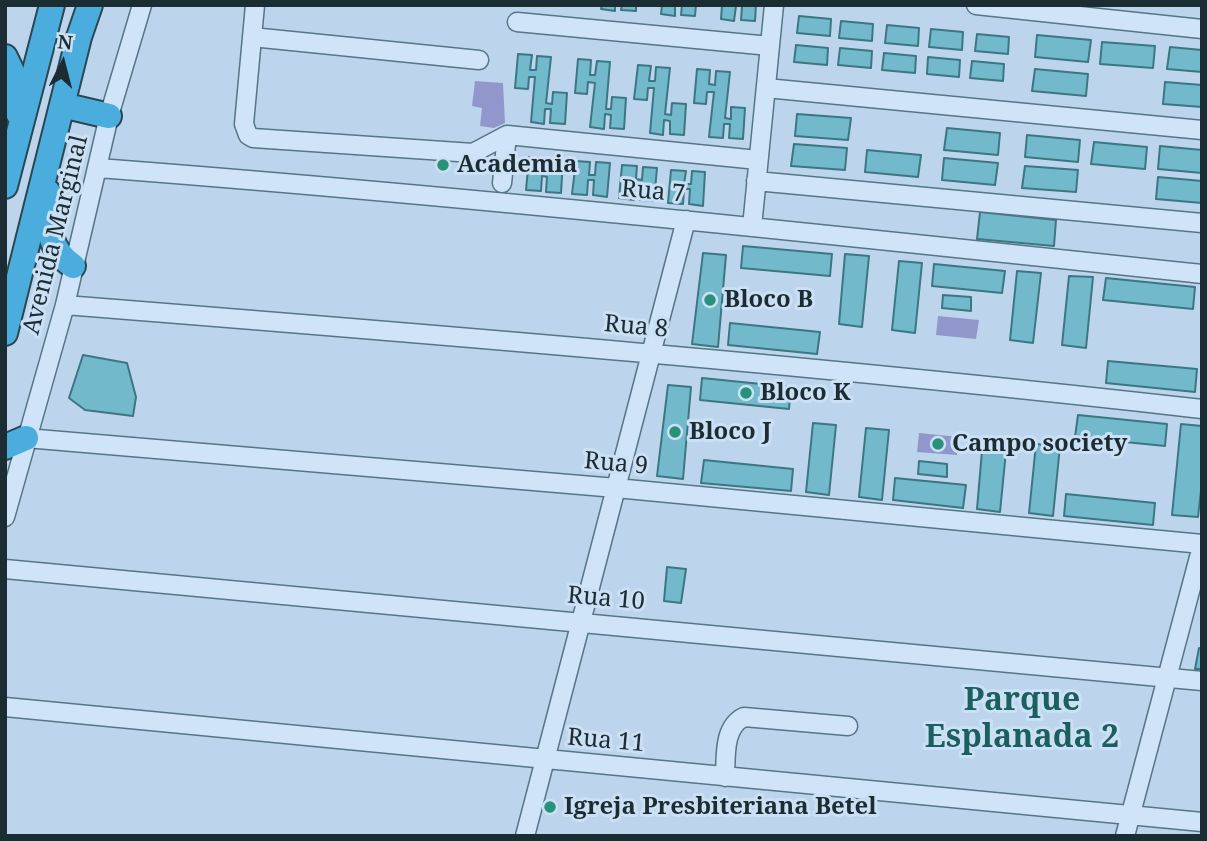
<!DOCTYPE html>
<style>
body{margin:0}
#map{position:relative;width:1207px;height:841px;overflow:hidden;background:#bcd5ed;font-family:"Noto Serif",serif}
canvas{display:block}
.frame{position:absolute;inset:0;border:7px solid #1b2d33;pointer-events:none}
.north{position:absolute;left:28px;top:28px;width:70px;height:70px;-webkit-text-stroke:5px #cbe0f4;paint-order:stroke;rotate:6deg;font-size:19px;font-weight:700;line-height:28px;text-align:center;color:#1b2d33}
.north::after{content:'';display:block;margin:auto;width:24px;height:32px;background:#1b2d33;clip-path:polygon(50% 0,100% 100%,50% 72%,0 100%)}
</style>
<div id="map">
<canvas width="1207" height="841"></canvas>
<div class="frame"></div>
<div class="north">N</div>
</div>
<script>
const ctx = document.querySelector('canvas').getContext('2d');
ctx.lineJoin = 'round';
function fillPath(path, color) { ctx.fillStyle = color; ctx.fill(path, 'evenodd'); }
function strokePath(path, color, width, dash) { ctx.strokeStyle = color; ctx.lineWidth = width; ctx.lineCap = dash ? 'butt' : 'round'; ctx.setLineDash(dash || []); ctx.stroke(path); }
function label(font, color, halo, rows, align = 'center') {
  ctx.font = font + ' "Noto Serif",serif'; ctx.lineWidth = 6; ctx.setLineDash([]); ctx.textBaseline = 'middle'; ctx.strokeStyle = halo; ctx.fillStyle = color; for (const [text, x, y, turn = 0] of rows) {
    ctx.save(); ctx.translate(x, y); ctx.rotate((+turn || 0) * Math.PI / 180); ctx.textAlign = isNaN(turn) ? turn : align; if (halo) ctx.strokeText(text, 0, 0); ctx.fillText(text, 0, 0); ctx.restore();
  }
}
fillPath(new Path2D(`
 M475 81 503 83 505 123 494 128 480 126 482 108 472 106Z
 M938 316 979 320 976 339 936 335Z
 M919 433 959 437 957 455 917 452Z`), '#9197ca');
const building = new Path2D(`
 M602 5H615V11L601 9Z
 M622 5H636V11L621 10Z
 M662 5H675V16L661 14Z
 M682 5H696L695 16 681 15Z
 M722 5H756L755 21 741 20 742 6H736L734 21 721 19Z
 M799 16 831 19 830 36 797 33Z
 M841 21 873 24 872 41 839 38Z
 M887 25 919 28 918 46 885 43Z
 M931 29 963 32 962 50 929 47Z
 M977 34 1009 37 1008 54 975 51Z
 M1037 35 1091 40 1088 62 1035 57Z
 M1102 42 1155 46 1153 68 1100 64Z
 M796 45 828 48 827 65 794 62Z
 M1170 47 1202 50V72L1167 69Z
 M840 48 872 51 871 68 838 65Z
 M884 53 916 56 915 73 882 70Z
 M518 54 532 55 530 70H536L537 56 551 57 546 103 552 104 553 92 567 93 565 124 550 123 551 109H545L544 124 531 122 535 77H529L528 89 515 88Z
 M928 57 960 60 959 77 927 74Z
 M578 59 591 60 590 75H595L597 61 610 62 606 109H611L612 97 626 98 624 129 610 128 611 115 605 114 604 129 590 127 595 83 588 82 587 94 575 93Z
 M972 61 1004 64 1003 81 970 78Z
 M638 65 651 66 649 81H655L656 67 670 68 665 114 671 115 672 103 686 104 684 135 670 134V121L664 120 663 135 650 133 654 88H648L647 100 634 99Z
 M697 69 710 70 709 84 715 85 716 71 730 72 725 118 731 119V107L745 108 743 139 729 138 730 124H724L723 138 709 137 714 92H707L706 104 694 103Z
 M1035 69 1088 74 1086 96 1032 91Z
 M1165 82 1202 85V107L1163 104Z
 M797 114 851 118 848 140 795 136Z
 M947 128 1000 133 998 155 944 150Z
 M1027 135 1080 140 1078 162 1025 157Z
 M1094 142 1147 147 1145 169 1091 164Z
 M794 144 847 148 845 170 791 166Z
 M1160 146 1202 150V173L1158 169Z
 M867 150 921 155 918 177 865 172Z
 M529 157 544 158 543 171 549 172V159L563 160 561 193 546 192 547 177 542 176 541 191 526 190Z
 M944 158 998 163 995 185 942 180Z
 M576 161 590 162 589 175H595L596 162 610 163 607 197 593 195 594 180H588L587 195 572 194Z
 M622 165 637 166 636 179 642 180 643 167 657 168 654 201 640 200 641 185H635L634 200 619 198Z
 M1025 166 1078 170 1076 192 1022 188Z
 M671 170 686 171 684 184H691L692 171 705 172 703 206 689 204 690 189H684L683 204 668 203Z
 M1158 177 1202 181V203L1156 199Z
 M980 212 1056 220 1054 246 977 239Z
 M743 246 832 254 830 276 741 268Z
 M703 253 726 255 718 347 692 344Z
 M845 254 869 256 862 327 839 324Z
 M899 261 922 263 915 333 892 330Z
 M934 264 1005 271 1002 293 932 286Z
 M1017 271 1041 273 1033 343 1010 340Z
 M1069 276 1093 277 1086 348 1062 345Z
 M1106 278 1195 287 1193 309 1103 300Z
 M943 295 971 297V311L942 308Z
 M730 323 820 332 817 354 728 345Z
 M83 355 127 363 136 397 133 416 85 410 69 398Z
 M1108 361 1197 369 1195 392 1106 383Z
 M702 378 791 387 789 409 700 400Z
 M668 385 691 387 683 479 657 476Z
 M1078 415 1167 424 1165 446 1075 437Z
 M813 423 836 425 829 495 806 492Z
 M1181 424 1202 426V481L1198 517 1172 515Z
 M866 428 889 430 882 500 859 497Z
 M983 439 1007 441 1000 512 977 509Z
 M1036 444 1060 446 1053 516 1029 513Z
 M704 460 793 469 791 491 701 483Z
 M919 461 947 464V477L918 474Z
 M895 478 966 485 963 508 893 500Z
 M1066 494 1155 503 1153 525 1064 516Z
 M667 567 686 569 681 603 664 601Z
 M1199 648 1202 649V669H1195Z`);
fillPath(building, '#72bacb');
strokePath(building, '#3c7683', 2);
const minor = new Path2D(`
 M255 5 244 124 248 135 253 138 473 153 507 135
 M976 5 1202 29
 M517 22 770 46
 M252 37 479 60
 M766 88 1202 130
 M98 168C467 196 834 235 1202 274
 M756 181 1202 223
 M502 183 507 135 758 160
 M752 227 774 5
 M65 305C444 335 824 366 1202 409
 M26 438 616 488 1202 544
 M5 517 65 305 109 116 142 5
 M5 569 1202 681
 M5 707 1202 822
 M725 777C726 757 723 727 744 717L848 726
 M525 836 686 220
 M1125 836 1202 546`);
const highway = new Path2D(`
 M5 57C15 75 20 92 18 113
 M62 105 109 116
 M5 186 52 5
 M48 192C48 222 46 248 73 266
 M5 333 79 37 90 5
 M5 447 26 438`);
strokePath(minor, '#567684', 21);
strokePath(highway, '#2b4851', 28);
strokePath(minor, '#cfe4f8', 18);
strokePath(highway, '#4bacde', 24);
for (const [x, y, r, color] of [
 [443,165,7,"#279279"],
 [710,300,7,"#279279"],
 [746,393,7,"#279279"],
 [675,432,7,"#279279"],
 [938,444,7,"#279279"],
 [550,807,7,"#279279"]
]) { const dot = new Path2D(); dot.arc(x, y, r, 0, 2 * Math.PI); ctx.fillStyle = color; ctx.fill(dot); strokePath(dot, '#cbe0f4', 2.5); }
label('bold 24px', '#1b2d33', '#cbe0f4', [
 ["Academia",457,165],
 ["Bloco B",724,300],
 ["Bloco K",760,393],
 ["Bloco J",689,432],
 ["Campo society",952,444],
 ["Igreja Presbiteriana Betel",564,807]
], 'left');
label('24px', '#1b2d33', '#cbe0f4', [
 ["Rua 7",653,192,5],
 ["Avenida Marginal",56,235,-76],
 ["Rua 8",636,327,5],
 ["Rua 9",616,464,5],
 ["Rua 10",606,599,5],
 ["Rua 11",606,741,5]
]);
label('bold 32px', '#1b5f5e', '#cbe0f4', [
 ["Parque",1022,701],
 ["Esplanada 2",1022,738]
]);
</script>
